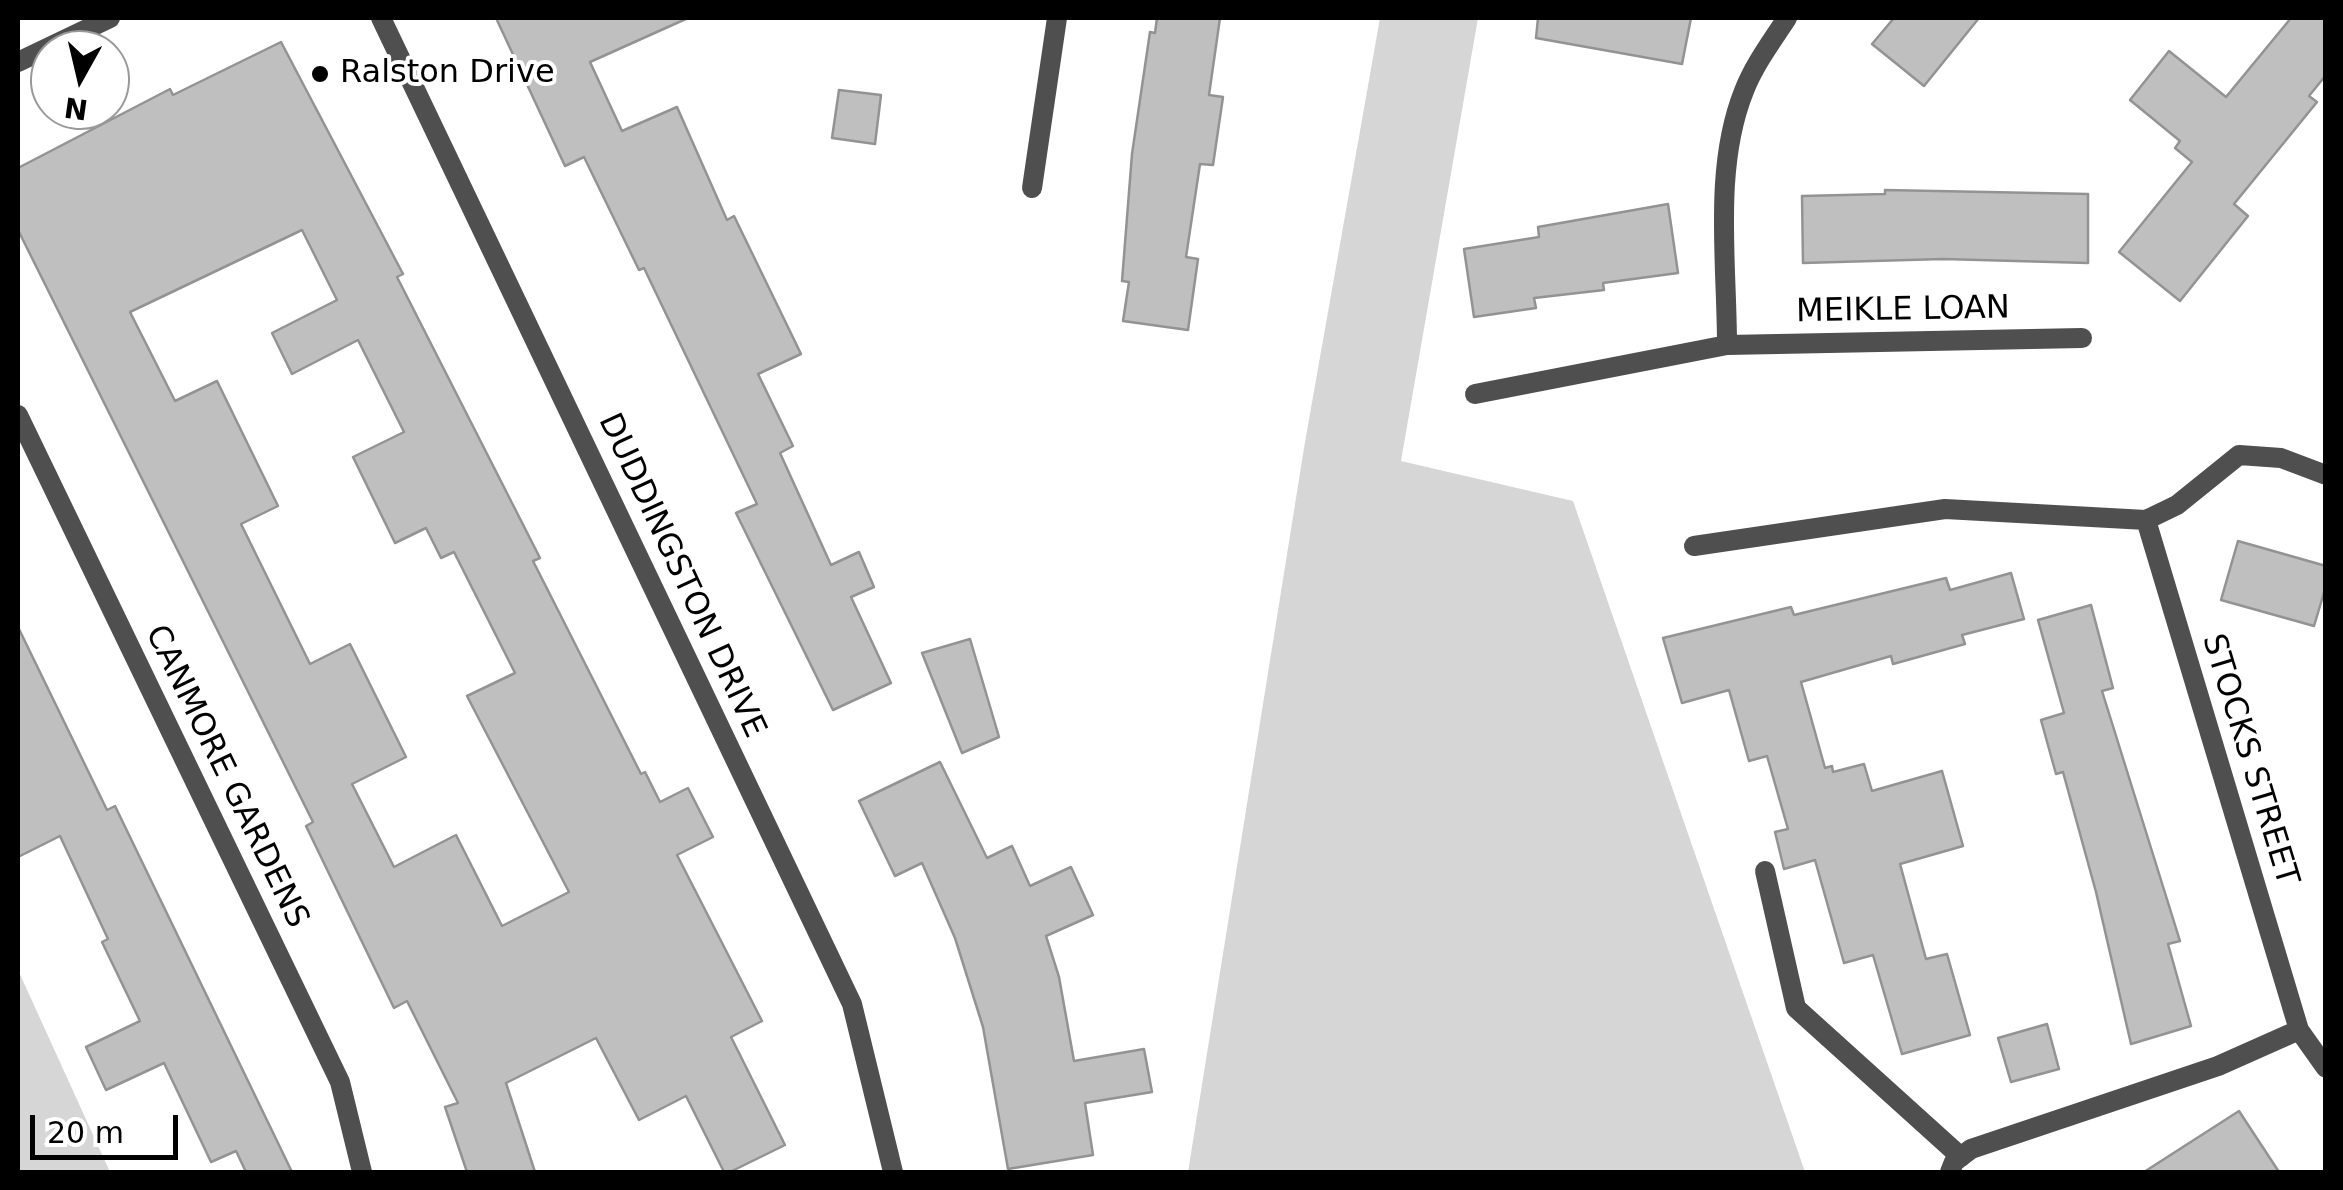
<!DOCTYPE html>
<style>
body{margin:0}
#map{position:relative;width:2343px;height:1190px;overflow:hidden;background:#fff;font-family:"DejaVu Sans",sans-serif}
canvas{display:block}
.frame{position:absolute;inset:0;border:20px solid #000;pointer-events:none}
.north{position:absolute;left:30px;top:30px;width:100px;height:100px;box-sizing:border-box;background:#fff;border:2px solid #999;border-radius:50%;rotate:188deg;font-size:28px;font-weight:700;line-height:40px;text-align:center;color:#000}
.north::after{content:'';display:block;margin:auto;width:35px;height:45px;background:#000;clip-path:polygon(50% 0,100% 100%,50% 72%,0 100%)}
.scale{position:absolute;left:30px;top:1115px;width:148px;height:45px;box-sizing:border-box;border:5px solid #000;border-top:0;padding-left:12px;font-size:30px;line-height:35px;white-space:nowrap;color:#000;-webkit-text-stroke:8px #fff;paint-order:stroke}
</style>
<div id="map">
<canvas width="2343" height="1190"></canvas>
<div class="frame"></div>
<div class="north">N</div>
<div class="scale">20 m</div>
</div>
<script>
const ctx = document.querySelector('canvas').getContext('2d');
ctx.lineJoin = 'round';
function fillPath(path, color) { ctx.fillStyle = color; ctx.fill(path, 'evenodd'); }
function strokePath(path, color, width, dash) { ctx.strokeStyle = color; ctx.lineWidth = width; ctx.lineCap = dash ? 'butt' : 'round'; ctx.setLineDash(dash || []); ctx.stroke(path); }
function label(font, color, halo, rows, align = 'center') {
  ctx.font = font + ' "DejaVu Sans",sans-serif'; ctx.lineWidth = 8; ctx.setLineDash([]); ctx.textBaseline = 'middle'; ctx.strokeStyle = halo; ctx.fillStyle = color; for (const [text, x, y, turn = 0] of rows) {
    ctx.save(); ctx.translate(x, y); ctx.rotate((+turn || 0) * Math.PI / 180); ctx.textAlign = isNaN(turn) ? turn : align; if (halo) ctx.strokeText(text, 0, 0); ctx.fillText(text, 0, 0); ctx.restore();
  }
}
fillPath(new Path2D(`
 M1380 18H1478L1401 461 1573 501 1805 1172H1188L1305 442Z
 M18 970 110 1172H18Z`), '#d6d6d6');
const building = new Path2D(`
 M496 18H688L590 62 622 131 677 107 727 220 734 216 801 354 758 374 793 446 780 453 831 565 859 552 874 587 851 597 891 683 833 710 736 513 757 504 644 268 639 270 584 157 565 166Z
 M1157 18H1220L1209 95 1223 97 1213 165 1200 164 1186 257 1198 259 1188 330 1123 321 1129 282 1122 281 1132 154 1150 32 1155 33Z
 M1538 18H1691L1682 64 1536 38Z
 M1894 18H1979L1924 86 1872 44Z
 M2291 18H2326V75L2309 96 2317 102 2234 204 2248 216 2180 301 2119 252 2192 162 2175 148 2180 141 2130 100 2169 51 2226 97Z
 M281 42 403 274 397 277 540 558 533 561 641 774 645 772 660 802 688 788 713 837 677 855 762 1021 731 1037 785 1145 730 1172H724L686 1096 639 1120 596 1038 506 1083 535 1172H467L445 1107 458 1103 407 1001 394 1008 306 826 313 822 18 230V168L170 89 173 95ZM302 230 337 300 272 333 292 374 358 340 404 432 353 457 395 543 426 528 441 558 454 552 515 673 467 696 569 892 502 926 456 835 394 867 352 784 406 757 350 644 310 664 241 524 278 506 217 381 175 401 130 312Z
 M839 90 881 95 875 144 832 138Z
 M1885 190 2088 194V263L1943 259 1803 263 1802 196 1885 194Z
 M1668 204 1678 273 1603 283 1604 290 1534 298 1536 308 1474 317 1464 249 1539 237 1538 227Z
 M2238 541 2326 566V586L2314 626 2221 600Z
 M2011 573 2024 619 1962 635 1965 644 1893 664 1891 656 1801 682 1825 768 1832 766 1833 772 1864 764 1872 791 1942 771 1963 846 1900 864 1926 959 1947 954 1970 1035 1902 1054 1873 955 1844 963 1815 860 1784 869 1775 832 1788 829 1767 756 1749 761 1729 690 1682 703 1663 638 1791 607 1794 615 1946 578 1950 590Z
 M2091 605 2113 688 2102 691 2180 941 2168 944 2191 1026 2131 1044 2096 892 2063 772 2056 774 2041 720 2064 713 2038 620Z
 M18 627 107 810 115 806 292 1172H246L236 1151 211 1162 164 1063 106 1090 86 1047 140 1021 102 942 108 939 60 836 18 857Z
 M970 639 999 737 962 753 922 653Z
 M940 762 987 858 1012 846 1030 886 1071 867 1093 915 1046 936 1059 977 1074 1061 1144 1049 1152 1092 1085 1103 1093 1155 1008 1169 983 1027 955 938 922 863 895 876 859 801Z
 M2047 1024 2059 1069 2011 1082 1998 1038Z
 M2239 1111 2279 1172H2144Z`);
fillPath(building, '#bfbfbf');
strokePath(building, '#939393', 2.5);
strokePath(new Path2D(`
 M381 18 852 1004 893 1172
 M18 62 110 18
 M1032 188 1057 18
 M1727 345C1727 263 1713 168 1744 91 1754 65 1772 41 1787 18
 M1475 394 1727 345 2082 338
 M18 415 340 1082 362 1172
 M2146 520 2299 1030 2326 1068
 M1694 546 1945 509 2146 520 2177 505 2239 455 2281 458 2326 475
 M1765 871 1796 1008 1961 1157
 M1950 1172 1954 1162 1971 1149 2218 1066 2299 1030`), '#4f4f4f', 20);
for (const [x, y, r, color] of [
 [320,74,10,"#000"]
]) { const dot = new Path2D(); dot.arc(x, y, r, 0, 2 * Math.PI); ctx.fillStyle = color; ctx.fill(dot); strokePath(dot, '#fff', 4); }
label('32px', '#000', '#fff', [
 ["Ralston Drive",340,74]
], 'left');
label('32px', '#000', '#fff', [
 ["MEIKLE LOAN",1903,311,-1],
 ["DUDDINGSTON DRIVE",681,576,65],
 ["STOCKS STREET",2249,760,73],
 ["CANMORE GARDENS",226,777,64]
]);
</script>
